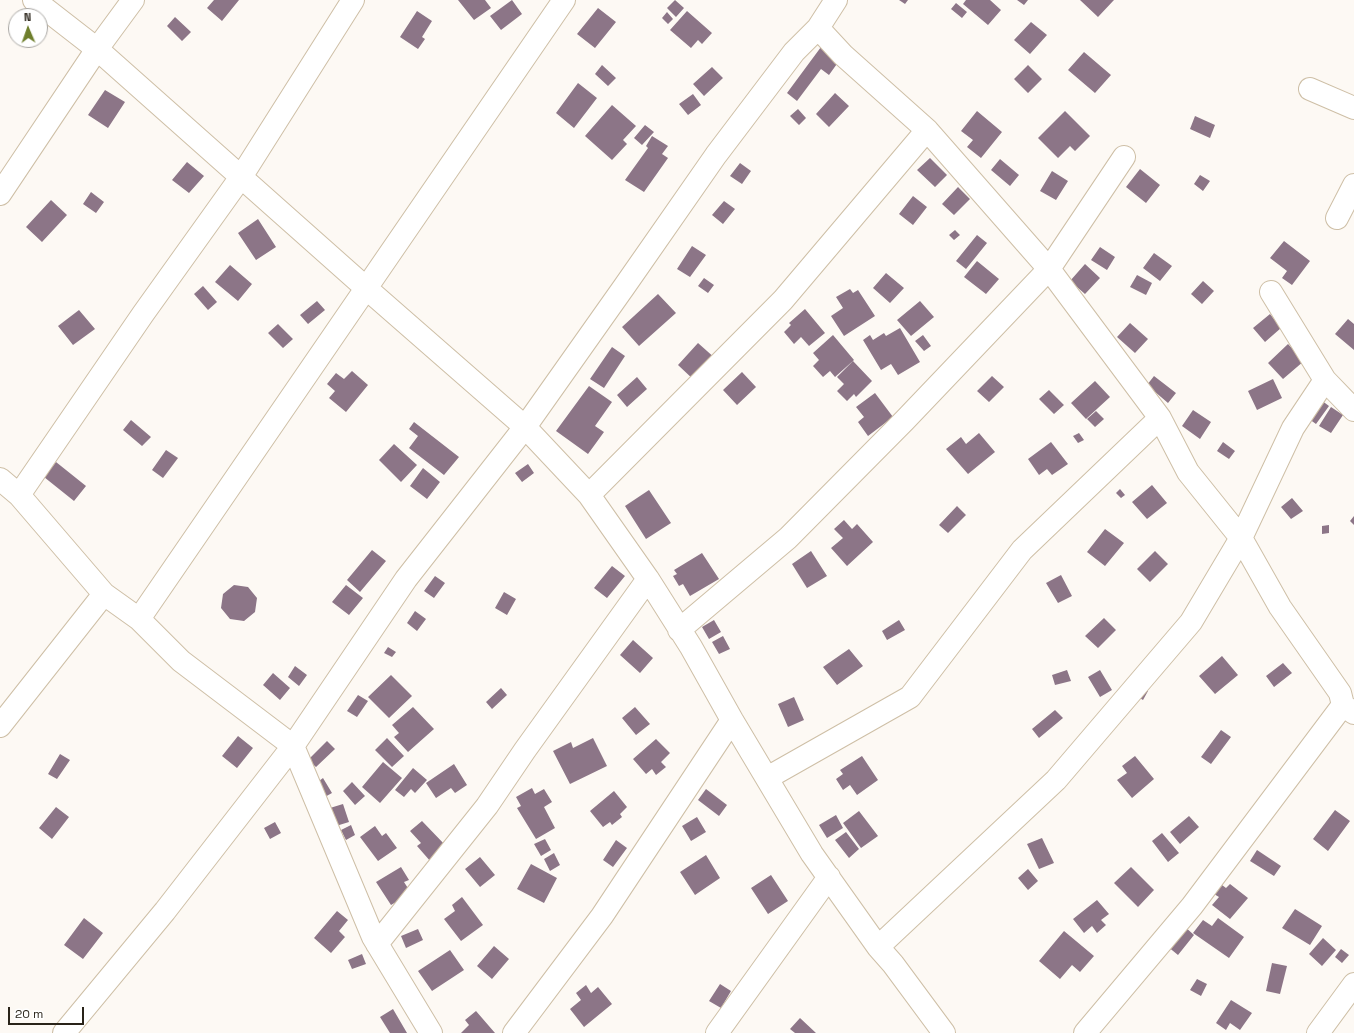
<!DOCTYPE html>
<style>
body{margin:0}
#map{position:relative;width:1354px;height:1033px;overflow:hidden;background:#fdf9f4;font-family:"Space Grotesk",sans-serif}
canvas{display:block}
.north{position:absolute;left:8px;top:8px;width:40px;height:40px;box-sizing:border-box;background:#fff;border:1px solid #a9a7a3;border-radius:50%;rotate:358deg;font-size:11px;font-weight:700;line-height:16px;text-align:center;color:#292319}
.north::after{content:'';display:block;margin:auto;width:14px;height:18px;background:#6e7e2c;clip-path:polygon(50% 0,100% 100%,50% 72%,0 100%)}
.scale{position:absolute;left:8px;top:1007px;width:76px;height:18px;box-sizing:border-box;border:2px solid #292319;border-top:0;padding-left:5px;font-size:12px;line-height:14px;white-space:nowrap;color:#292319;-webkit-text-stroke:3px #fff;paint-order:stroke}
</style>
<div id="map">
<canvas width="1354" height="1033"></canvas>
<div class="north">N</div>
<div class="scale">20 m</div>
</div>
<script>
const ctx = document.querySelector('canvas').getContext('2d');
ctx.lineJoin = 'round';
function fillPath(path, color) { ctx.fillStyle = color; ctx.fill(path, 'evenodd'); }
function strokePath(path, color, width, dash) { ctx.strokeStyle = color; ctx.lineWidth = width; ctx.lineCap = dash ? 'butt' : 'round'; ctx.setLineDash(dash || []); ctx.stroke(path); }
fillPath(new Path2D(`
 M214 0H239L222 21 207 8Z
 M458 0H485L491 8 474 20Z
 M512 0 522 14 501 30 490 16Z
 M675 0 684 8 676 17 667 8Z
 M899 0H908L905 4Z
 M966 0H990L1001 10 988 25 963 4Z
 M1017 0H1028L1024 5Z
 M1080 0H1114L1098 17Z
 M956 3 967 12 962 18 951 9Z
 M598 8 616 22 595 48 577 34Z
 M417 11 432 21 422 37 425 39 418 49 400 37Z
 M687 11 712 33 702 44 698 40 691 48 670 30Z
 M667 12 673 19 668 24 662 18Z
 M175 17 191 32 182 41 167 26Z
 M1031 22 1047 35 1030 54 1014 40Z
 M821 47 839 61 829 75 821 69 797 101 787 93Z
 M1084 52 1111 75 1095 93 1068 70Z
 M602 65 616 78 608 86 595 74Z
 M1028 65 1042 79 1028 93 1014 79Z
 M712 67 723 78 704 96 693 84Z
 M578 83 597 98 574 128 556 113Z
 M105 90 125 102 108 128 88 115Z
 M835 93 849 106 829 127 816 114Z
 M693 94 701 105 688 115 679 104Z
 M612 105 636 126 623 140 627 144 612 160 585 136Z
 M798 109 806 118 799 125 790 116Z
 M977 111 1002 132 981 158 967 147 973 140 961 131Z
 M1065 111 1090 136 1075 151 1070 146 1058 158 1038 138Z
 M1195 116 1215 125 1210 138 1190 129Z
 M645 125 654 132 642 145 634 138Z
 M652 136 668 146 662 154 668 158 644 192 625 180 648 148 646 146Z
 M930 158 947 175 935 187 917 170Z
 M1000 159 1019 175 1010 186 991 170Z
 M187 162 204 176 189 193 172 180Z
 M740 163 751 171 742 184 730 176Z
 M1140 169 1160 185 1146 203 1126 187Z
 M1052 171 1068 181 1056 200 1040 191Z
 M1200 175 1210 181 1203 191 1194 184Z
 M958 187 970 199 954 215 942 204Z
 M91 192 104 202 96 213 83 204Z
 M913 196 927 207 913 225 899 214Z
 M51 200 67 215 42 242 26 227Z
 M724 201 735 209 723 224 712 215Z
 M258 219 276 247 256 260 238 233Z
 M955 230 960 235 954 240 949 235Z
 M977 235 987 243 966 269 956 261Z
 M1284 241 1310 261 1292 285 1282 278 1287 271 1270 258Z
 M692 246 706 255 690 277 677 269Z
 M1100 247 1115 257 1107 270 1091 260Z
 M1154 253 1172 266 1160 281 1143 268Z
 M977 261 999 279 986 294 964 277Z
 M1085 264 1100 278 1085 294 1070 281Z
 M230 265 252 284 238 301 215 282Z
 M886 273 904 288 890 303 873 288Z
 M1137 275 1152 283 1146 295 1130 287Z
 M704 278 714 285 708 293 698 286Z
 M1203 281 1214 291 1202 304 1191 294Z
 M203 286 217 302 208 310 194 294Z
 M850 289 853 293 858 290 875 316 844 336 831 316 843 308 836 297Z
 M658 294 676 313 639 346 622 327Z
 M317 301 325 310 308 324 300 315Z
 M920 301 934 317 911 336 897 320Z
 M805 309 825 333 809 346 801 337 794 344 784 332 791 325 789 323Z
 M79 310 95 329 73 345 58 326Z
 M1270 314 1281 328 1265 342 1253 328Z
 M1348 319 1354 324V350L1335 334Z
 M1130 323 1148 339 1135 353 1117 337Z
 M278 324 293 339 283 348 268 333Z
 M900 328 920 362 898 375 891 364 881 370 863 340 870 335 873 340 884 333 886 336Z
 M833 335 854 360 835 377 830 371 823 377 813 366 819 360 813 353Z
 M923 335 931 346 924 351 915 341Z
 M698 343 716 359 695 381 678 365Z
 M1288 344 1304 361 1283 379 1268 363Z
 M612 347 625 356 604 388 590 379Z
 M853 361 872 381 856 397 854 394 847 401 837 391 844 384 837 377Z
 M352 371 368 385 346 412 329 398 335 391 327 384 336 373 344 379Z
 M742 372 756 387 737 405 723 390Z
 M992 376 1004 387 989 402 977 391Z
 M1154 376 1176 393 1168 403 1147 385Z
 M637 377 647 389 627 407 617 395Z
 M1273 379 1282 398 1257 410 1248 391Z
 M1095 381 1110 397 1086 419 1071 403Z
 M589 386 612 402 595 426 604 432 588 454 556 431Z
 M1049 390 1064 405 1054 414 1039 399Z
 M875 393 893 417 868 436 858 422 864 417 856 407Z
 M1321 400 1329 406 1316 424 1309 419Z
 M1331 407 1343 415 1331 433 1319 426Z
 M1193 410 1211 422 1200 439 1182 426Z
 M1096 411 1104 419 1095 427 1087 419Z
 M131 420 151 437 142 446 123 430Z
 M414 422 459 457 444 475 409 448 418 436 409 429Z
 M979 433 995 452 968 474 946 449 961 437 966 444Z
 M1079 433 1084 440 1078 443 1073 436Z
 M1051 442 1068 464 1052 475 1047 469 1039 475 1028 459Z
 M1223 442 1235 451 1229 459 1217 451Z
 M394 444 417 465 401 482 379 460Z
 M166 450 178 458 163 478 152 470Z
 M56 462 86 486 74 501 44 477Z
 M528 464 534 473 522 482 515 473Z
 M423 468 440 482 427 499 410 486Z
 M1152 485 1167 503 1147 519 1132 502Z
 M1120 489 1125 495 1121 498 1116 493Z
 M649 490 671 523 646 539 625 506Z
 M1292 498 1303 511 1291 519 1281 507Z
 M957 506 966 515 948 533 939 525Z
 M1354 516V525L1350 521Z
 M844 520 852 529 857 524 873 542 847 566 831 548 843 538 834 529Z
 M1329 525V533L1322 534V526Z
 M1105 529 1124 543 1105 566 1087 552Z
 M372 550 386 561 360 592 347 580Z
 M811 551 827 576 807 588 792 564Z
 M1155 551 1168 564 1150 582 1137 569Z
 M702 553 719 579 690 596 683 584 679 586 673 576 677 574 674 570Z
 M612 566 625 576 607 598 594 588Z
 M1061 575 1072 596 1058 603 1046 583Z
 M435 576 445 583 434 598 424 591Z
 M234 585 248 587 257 598 255 612 244 621 230 619 221 608 223 594Z
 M346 585 363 598 349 615 332 602Z
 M504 592 516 599 507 615 495 608Z
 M415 611 426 619 417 631 407 623Z
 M1104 618 1116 630 1098 648 1085 636Z
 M714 620 721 632 709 639 702 627Z
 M899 620 905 630 887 640 882 631Z
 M723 636 730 649 719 654 712 642Z
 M633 640 653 658 640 673 620 655Z
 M388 647 396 652 392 657 384 653Z
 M849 649 863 666 837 685 823 667Z
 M1222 656 1238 675 1215 694 1199 676Z
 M1283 663 1292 673 1274 687 1266 676Z
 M295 666 307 675 299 686 288 677Z
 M1067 670 1071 681 1055 685 1052 675Z
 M1100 670 1112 690 1100 697 1088 677Z
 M273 673 290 688 280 700 263 685Z
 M391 675 412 696 389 718 368 697Z
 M1141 687 1148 691 1143 700 1135 695Z
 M501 688 507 695 492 709 486 702Z
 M358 695 368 701 357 717 347 711Z
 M794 697 804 720 788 727 778 704Z
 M413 707 434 729 408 752 394 737 399 733 392 725Z
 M635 707 650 724 636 735 622 718Z
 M1055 710 1063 718 1039 738 1032 729Z
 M1221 730 1231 737 1211 764 1201 757Z
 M238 736 253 748 237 768 222 756Z
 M387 738 404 756 392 767 375 750Z
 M593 738 607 766 570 784 553 751 571 742 573 748Z
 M656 739 670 753 661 762 666 767 656 775 652 769 646 774 633 759Z
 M327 741 335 749 316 767 308 760Z
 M60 754 70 760 57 779 48 774Z
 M862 756 878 780 857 795 850 785 843 790 836 779 843 774 840 770Z
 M1135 756 1154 779 1132 798 1117 780 1127 773 1122 766Z
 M383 762 402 778 380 803 362 787Z
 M454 764 467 785 455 793 451 788 436 798 426 783Z
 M413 768 427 780 415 793 411 789 404 797 395 790Z
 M323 778 332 793 323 798 315 784Z
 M352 782 365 796 355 805 343 791Z
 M532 788 535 794 544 789 552 802 544 807 555 828 536 839 517 808 521 806 516 797Z
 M706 789 727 805 719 816 698 800Z
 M614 791 627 807 620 814 622 817 612 825 610 822 603 827 590 811Z
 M343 804 349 822 336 826 330 808Z
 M56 807 69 817 52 839 39 828Z
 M1335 810 1350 821 1328 851 1313 839Z
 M859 811 878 836 861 848 843 823Z
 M836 815 843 828 827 838 819 825Z
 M1189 816 1199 827 1180 844 1170 832Z
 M697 817 706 832 691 841 682 826Z
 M422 821 447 847 431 862 417 846 421 843 410 831Z
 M275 822 281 833 270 839 264 828Z
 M351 825 355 835 346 840 341 830Z
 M375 826 382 836 386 833 397 848 378 861 360 837Z
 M846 832 859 849 849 858 835 840Z
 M1162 833 1179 853 1168 862 1152 841Z
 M1042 838 1054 863 1039 869 1027 844Z
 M545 839 551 850 541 856 534 844Z
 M616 840 627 848 613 867 603 860Z
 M1257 850 1281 866 1274 876 1250 861Z
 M554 853 560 865 550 871 544 859Z
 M706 855 720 878 695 895 680 872Z
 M480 857 495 875 480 887 465 869Z
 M531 864 557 878 544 903 517 889Z
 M401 867 409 880 404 882 411 893 391 905 376 882Z
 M1131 867 1154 890 1138 907 1114 883Z
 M1028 869 1038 881 1028 890 1018 878Z
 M771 875 788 901 768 914 751 888Z
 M1230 884 1248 898 1230 919 1212 905 1219 897 1214 894 1222 885 1226 888Z
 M462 897 483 925 461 941 444 919 455 911 452 905Z
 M1097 900 1109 914 1101 920 1106 925 1097 933 1092 926 1084 933 1073 919Z
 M1295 909 1322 926 1310 945 1282 928Z
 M337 911 348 920 339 931 345 937 331 953 314 938Z
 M84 918 103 933 83 959 64 945Z
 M1218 918 1244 937 1229 958 1193 933 1203 920 1212 926Z
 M1184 926 1194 935 1178 955 1167 946Z
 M418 929 423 940 406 948 401 936Z
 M1064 931 1094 956 1080 972 1072 965 1060 979 1039 961Z
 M1323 938 1336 950 1322 966 1309 954Z
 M494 946 509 959 492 979 477 966Z
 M1341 949 1349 955 1342 963 1335 957Z
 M450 950 464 970 432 991 418 971Z
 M362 954 366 964 352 969 348 960Z
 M1272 963 1287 966 1280 994 1266 991Z
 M1197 979 1207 984 1201 996 1190 990Z
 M720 984 731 991 721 1008 709 1001Z
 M586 985 591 993 598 987 612 1004 584 1027 570 1009 581 1000 576 993Z
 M1231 1000 1252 1013 1240 1030 1230 1023 1226 1030 1216 1023Z
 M393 1009 407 1033H390L380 1017Z
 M476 1011 495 1033H461L469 1025 465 1020Z
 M800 1018 816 1033H795L790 1029Z`), '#8c7587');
const minor = new Path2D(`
 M34 0 97 49 366 288 525 427 589 495 648 579 691 647 732 720 812 854 878 947 893 964 944 1033
 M818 28 843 55 927 130 1049 269 1160 418 1188 472 1241 538 1280 607 1340 693 1343 705 1354 713
 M1310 89 1354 108
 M0 194 97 49 133 0
 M1337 218 1354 185
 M1271 292 1325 380 1354 410
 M0 479 19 495 104 594 139 619 181 661 293 746 373 937 431 1033
 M19 495 143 314 241 177 353 0
 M589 495 783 300 927 130
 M139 619 564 0
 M679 630 788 538 905 420 1049 269 1124 157
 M0 726 104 594
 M767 778 910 697 1022 550 1160 418
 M377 944 487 806 525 750 648 579
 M878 947 1056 780 1191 622 1241 538 1293 428 1325 380
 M64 1033 165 911 293 746 406 579 525 427 624 287 716 155 794 52 818 28 836 0
 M514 1033 602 916 732 720
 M717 1033 829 877
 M1085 1033 1192 906 1343 705
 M1318 1033 1354 984`);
strokePath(minor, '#cebfa6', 24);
strokePath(minor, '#fff', 22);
</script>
